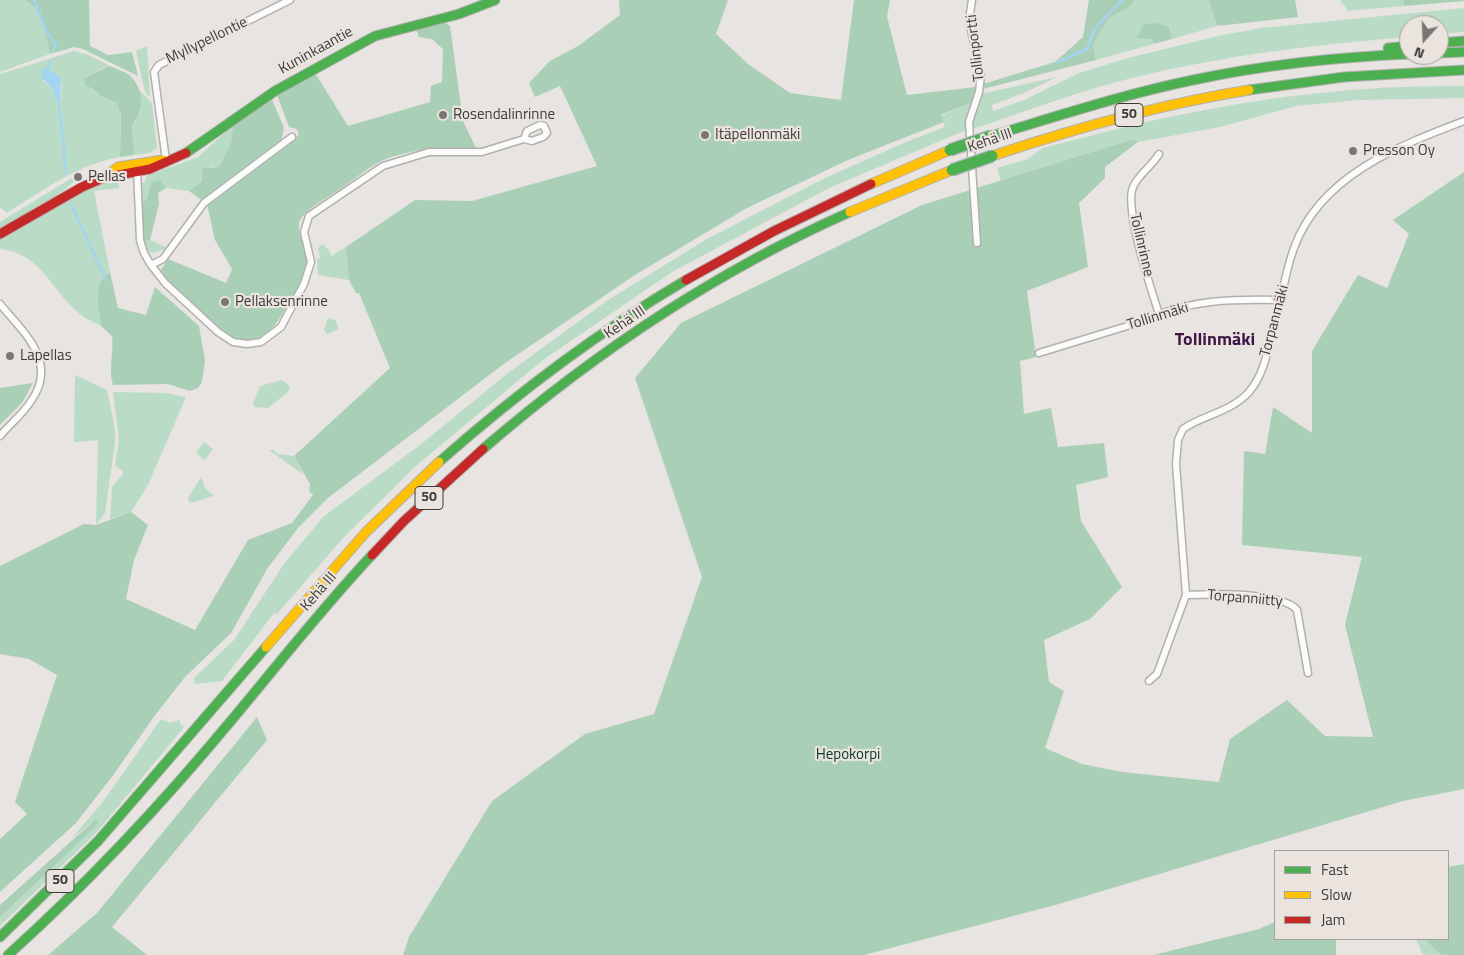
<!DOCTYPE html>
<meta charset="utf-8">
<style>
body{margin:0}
#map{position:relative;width:1464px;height:955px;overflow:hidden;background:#e7e4e1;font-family:"Titillium Web",sans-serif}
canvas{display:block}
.legend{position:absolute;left:1274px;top:850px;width:175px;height:90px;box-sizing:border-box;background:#eae3de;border:1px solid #a5a09c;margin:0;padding:6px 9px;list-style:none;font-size:15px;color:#3e3c3a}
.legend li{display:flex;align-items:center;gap:10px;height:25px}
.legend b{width:25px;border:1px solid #a5a09c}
.north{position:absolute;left:1399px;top:15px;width:50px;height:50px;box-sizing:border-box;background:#eae3de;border:1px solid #a5a09c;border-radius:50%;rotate:200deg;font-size:14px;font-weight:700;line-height:20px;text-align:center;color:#3e3c3a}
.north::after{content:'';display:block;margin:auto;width:18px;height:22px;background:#797774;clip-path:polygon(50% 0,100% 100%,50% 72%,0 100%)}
</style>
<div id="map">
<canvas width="1464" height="955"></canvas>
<ul class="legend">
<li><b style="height:6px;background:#4caf50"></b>Fast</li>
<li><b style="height:6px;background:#ffc107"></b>Slow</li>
<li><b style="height:6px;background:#c62828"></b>Jam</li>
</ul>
<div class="north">N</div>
</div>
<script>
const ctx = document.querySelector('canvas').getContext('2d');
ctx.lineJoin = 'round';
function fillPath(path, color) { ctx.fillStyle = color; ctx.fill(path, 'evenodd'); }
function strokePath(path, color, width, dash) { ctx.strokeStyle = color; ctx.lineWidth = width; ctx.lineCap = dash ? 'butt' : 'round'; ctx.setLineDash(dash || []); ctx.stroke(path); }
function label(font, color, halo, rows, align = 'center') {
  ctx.font = font + ' "Titillium Web",sans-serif'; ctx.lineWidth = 4.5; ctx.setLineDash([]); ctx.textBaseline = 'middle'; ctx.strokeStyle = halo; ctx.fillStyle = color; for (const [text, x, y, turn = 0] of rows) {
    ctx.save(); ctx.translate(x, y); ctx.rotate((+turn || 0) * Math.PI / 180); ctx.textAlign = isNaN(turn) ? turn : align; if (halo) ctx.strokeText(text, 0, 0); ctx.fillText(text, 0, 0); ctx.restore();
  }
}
fillPath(new Path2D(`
 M0 0H25L40 11 50 54 0 72Z
 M1134 0H1209L1217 26 1172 39 1169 27 1151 39 1154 44 1096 60 1093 45 1109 18 1131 6Z
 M1340 0H1403L1404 6 1348 11Z
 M1464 8V32L1439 34V25H1409V37C1309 45 1210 57 1113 83 1066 96 1019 114 972 129V120L981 94 1057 77 1026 92 992 105 993 111 1024 100 1079 73 1128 58 1218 36 1261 28Z
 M147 46 150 96 149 97 145 92 136 51Z
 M74 51 86 54 109 65 84 78C87 84 94 92 100 96 108 101 115 99 121 108L120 157C78 164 42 191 7 213L0 207V74ZM45 67 62 83 60 110 53 90 43 81Z
 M1464 86V98L1358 100 1296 106 1220 127 1138 142 1134 139 1001 181 997 168 1028 159 1043 148C1090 136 1137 123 1184 114 1275 95 1371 85 1464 86Z
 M140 91 152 103 157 148 150 153 134 155 132 124C143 114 142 105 140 91Z
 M971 103 965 120 966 130 829 188 672 272 543 360 417 465 344 537 277 614 274 613 222 681 195 684 194 678 234 640 284 564 323 517 420 445 508 373 608 300 707 239 823 179 913 139 945 127 941 116Z
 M233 125 231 143 220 167 216 168 210 166 202 174V181L189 191 166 188 161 181 151 183 147 199 141 204 142 183H144L147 176 198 157Z
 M72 178 74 182 56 196 0 230V222Z
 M118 178 119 188 94 191 110 272C91 283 99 308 101 326 94 322 86 319 80 314 50 290 43 254 0 249V239C38 215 75 193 118 178Z
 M143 240H150L168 248 153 253 146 250Z
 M323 244 330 252 331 256 346 247 349 280 318 275 317 259 320 258 318 248Z
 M328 318 335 320 339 329 327 334 324 330Z
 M75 375 107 390 115 429V443L105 513 96 525 98 440 74 442Z
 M282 380 290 386 288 392 268 408 254 407 253 403 260 386Z
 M113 392 165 393 186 397 148 485 131 512 110 519 112 487 123 474V471L115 466 119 439Z
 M204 442 213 449 205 460 196 453Z
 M269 450H274L277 454 294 456 304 475Z
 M201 477 205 488 214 496 190 503 188 498Z
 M161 719 170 723 179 720 181 725 185 726 96 833 0 926V917L95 820 71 839 102 803Z
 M1416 939H1424L1441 955H1423Z`), '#badcc6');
fillPath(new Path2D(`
 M25 0H89L90 46 108 55 132 52 138 76 83 49 74 47 50 54 40 11Z
 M619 0H728L716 34 748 64 790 93 841 100 854 0H890L887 17 907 95 976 87 971 103 941 115 944 122 848 160 747 208 635 275 505 363 328 498 298 528 267 569 231 633 185 677 153 718 114 774 76 823 0 892V839L27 814 15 802 57 675 29 659 0 654V566L84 524 96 525 131 512 148 525 134 560 126 599 195 630 248 540 292 523 313 495 309 491 310 484 294 456 390 368 359 293H356L349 280 346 247 415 200 472 201 597 166 560 86 535 97 529 83 550 61 578 46 620 15Z
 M1089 0H1134L1131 6 1109 18 1093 45 1096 60 983 89V84L1055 62 1083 37Z
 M1209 0H1295L1298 17 1217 26Z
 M1403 0H1464V1L1404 6Z
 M446 23 450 26 463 121 476 148C444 147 409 148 379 162 365 170 352 181 339 190 327 198 311 206 302 217 293 228 306 246 307 257 309 274 295 292 287 306 248 381 202 314 163 278L161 270 168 259 226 283 232 269 215 240 207 204 298 136 299 133 296 129 289 127 277 95 315 73 348 126 430 102 431 86 442 82 443 49 432 39 419 37 416 29Z
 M1157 23 1169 27 1172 39 1154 44 1151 39 1136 38 1144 24Z
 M109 66C115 68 123 71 128 74 144 87 146 111 132 124L134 155 120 157 121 114 117 103 100 96 93 89 85 85 84 78Z
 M271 97 284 128 281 142 203 201 189 191 202 181V170L206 167 216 168 220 166 231 143 233 125Z
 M1134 139 1138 142 1105 167V178L1079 203 1088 267 1027 291 1036 357 1020 361 1024 414 1051 408 1058 447 1104 443 1108 477 1076 485 1081 521 1122 587 1090 619 1044 640 1049 682 1064 691 1045 748 1082 764 1122 772 1219 782 1230 739 1287 700 1325 736 1373 737 1345 625 1362 557 1242 545 1244 451 1265 454 1273 407 1312 433V351L1358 275 1387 288 1409 234 1393 220 1464 172V789L1403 801 1059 904 864 955H403L409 937 492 801 585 734 654 714 702 577 635 378 681 323 922 205Z
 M157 180 161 181 166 188 158 193 159 204 150 240H143L141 204 147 199 151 183Z
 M110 272 118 308 146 315 155 287 199 326 205 360 202 382 198 388 190 391 168 384 113 385C108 370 114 352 112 336L101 326C99 308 91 283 110 272Z
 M33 383 22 403 0 425V388Z
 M257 717 267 740 112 927 147 955H48L97 913Z
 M95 820 99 822 96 826 0 917V905Z
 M1464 864V955H1441L1424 939H1448V867Z
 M1275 922V939H1336V955H1153L1259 929Z`), '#aacfb7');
fillPath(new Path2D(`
 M45 67 61 78 60 110 53 90 41 77V72Z`), '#a3d5f0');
strokePath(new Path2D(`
 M34 0 46 31 56 44 53 51
 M1058 62 1087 49 1095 28 1122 0
 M48 70 50 62
 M59 108 64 144 65 174
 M71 204 106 280`), '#a3d5f0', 2.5);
const street = new Path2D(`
 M972 0 969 20 981 76 979 92 969 122 977 243
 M166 160 154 72 159 65 290 0
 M137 169 140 240 144 253 151 265 165 283 218 332 233 342 247 344 261 342 281 327 304 284 311 262 304 232 309 216 383 166 429 152H482L524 139 532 141 543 137 547 133 544 126 540 125 527 131 524 139
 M151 265 163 259 204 203 292 137
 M0 304C23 332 59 362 31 401 23 414 10 424 0 436
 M1159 314C1151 289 1124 209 1133 187 1138 175 1152 166 1159 154
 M1039 353 1147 320C1188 299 1236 299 1281 300
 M1186 595C1210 594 1282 592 1297 610L1308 673
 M1149 681 1157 674 1186 595 1176 464 1178 440 1183 429C1203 415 1231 412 1249 392 1267 371 1269 340 1277 314 1283 293 1286 269 1294 248 1320 176 1398 146 1464 121`);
const fast = new Path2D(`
 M1439 43 1464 41
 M1388 48 1409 46
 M1439 53 1464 52
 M1249 90 1344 77 1464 70
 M991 136C1058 116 1125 94 1193 80 1264 65 1336 57 1409 54
 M186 153 275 91 375 36 459 14 495 0
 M483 449C593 354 717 271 850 212
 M439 462C516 394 598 332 686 280
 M0 937 98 841 266 647
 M8 955C88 883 161 805 230 722 277 666 322 608 372 555`);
const slow = new Path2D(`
 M992 156C1076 128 1161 104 1249 90
 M105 177 118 167 163 160
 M871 184 950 150
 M850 212 952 170
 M266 647 366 532 439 462`);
const jam = new Path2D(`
 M0 234 82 187 103 178 150 169 186 153
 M686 280 774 231 871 184
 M372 555 404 521 483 449`);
strokePath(street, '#b2b0ae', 9);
strokePath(fast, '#b2b0ae', 11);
strokePath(slow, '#b2b0ae', 11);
strokePath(jam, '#b2b0ae', 11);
strokePath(street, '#fbfbfa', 6);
strokePath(fast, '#4caf50', 9);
strokePath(slow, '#ffc107', 9);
strokePath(jam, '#c62828', 9);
const fastBridge = new Path2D(`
 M950 150 991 136
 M952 170 992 156`);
strokePath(fastBridge, '#b2b4bc', 14, []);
strokePath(fastBridge, '#4caf50', 11);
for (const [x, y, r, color] of [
 [443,115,5,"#797774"],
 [705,135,5,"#797774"],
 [1353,151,5,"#797774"],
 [78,177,5,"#797774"],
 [225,302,5,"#797774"],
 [10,356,5,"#797774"]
]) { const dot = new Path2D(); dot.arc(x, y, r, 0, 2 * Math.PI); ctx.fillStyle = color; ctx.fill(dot); strokePath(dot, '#eae3de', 2); }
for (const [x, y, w] of [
 [1129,115,28],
 [429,498,28],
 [60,881,28]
]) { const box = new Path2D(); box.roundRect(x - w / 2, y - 11.5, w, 23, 4); ctx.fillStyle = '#eae3de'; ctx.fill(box); strokePath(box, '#3e3c3a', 1); }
label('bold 14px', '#3e3c3a', null, [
 ["50",1129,115],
 ["50",429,498],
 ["50",60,881]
]);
label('15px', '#3e3c3a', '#eae3de', [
 ["Myllypellontie",207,41,-26],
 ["Tollinportti",976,48,-97],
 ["Kuninkaantie",316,51,-29],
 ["Kehä III",990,141,-19],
 ["Tollinrinne",1141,245,77],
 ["Tollinmäki",1158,317,-17],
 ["Torpanmäki",1275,321,-75],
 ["Kehä III",625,323,-34],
 ["Kehä III",319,592,-49],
 ["Torpanniitty",1245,599,5]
]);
label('15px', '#3e3c3a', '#eae3de', [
 ["Rosendalinrinne",453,115],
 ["Itäpellonmäki",715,135],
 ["Presson Oy",1363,151],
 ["Pellas",88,177],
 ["Pellaksenrinne",235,302],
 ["Lapellas",20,356]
], 'left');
label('15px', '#033d23', '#eae3de', [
 ["Hepokorpi",848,755]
]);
label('bold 18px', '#3e1549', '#eae3de', [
 ["Tollinmäki",1215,341]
]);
</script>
